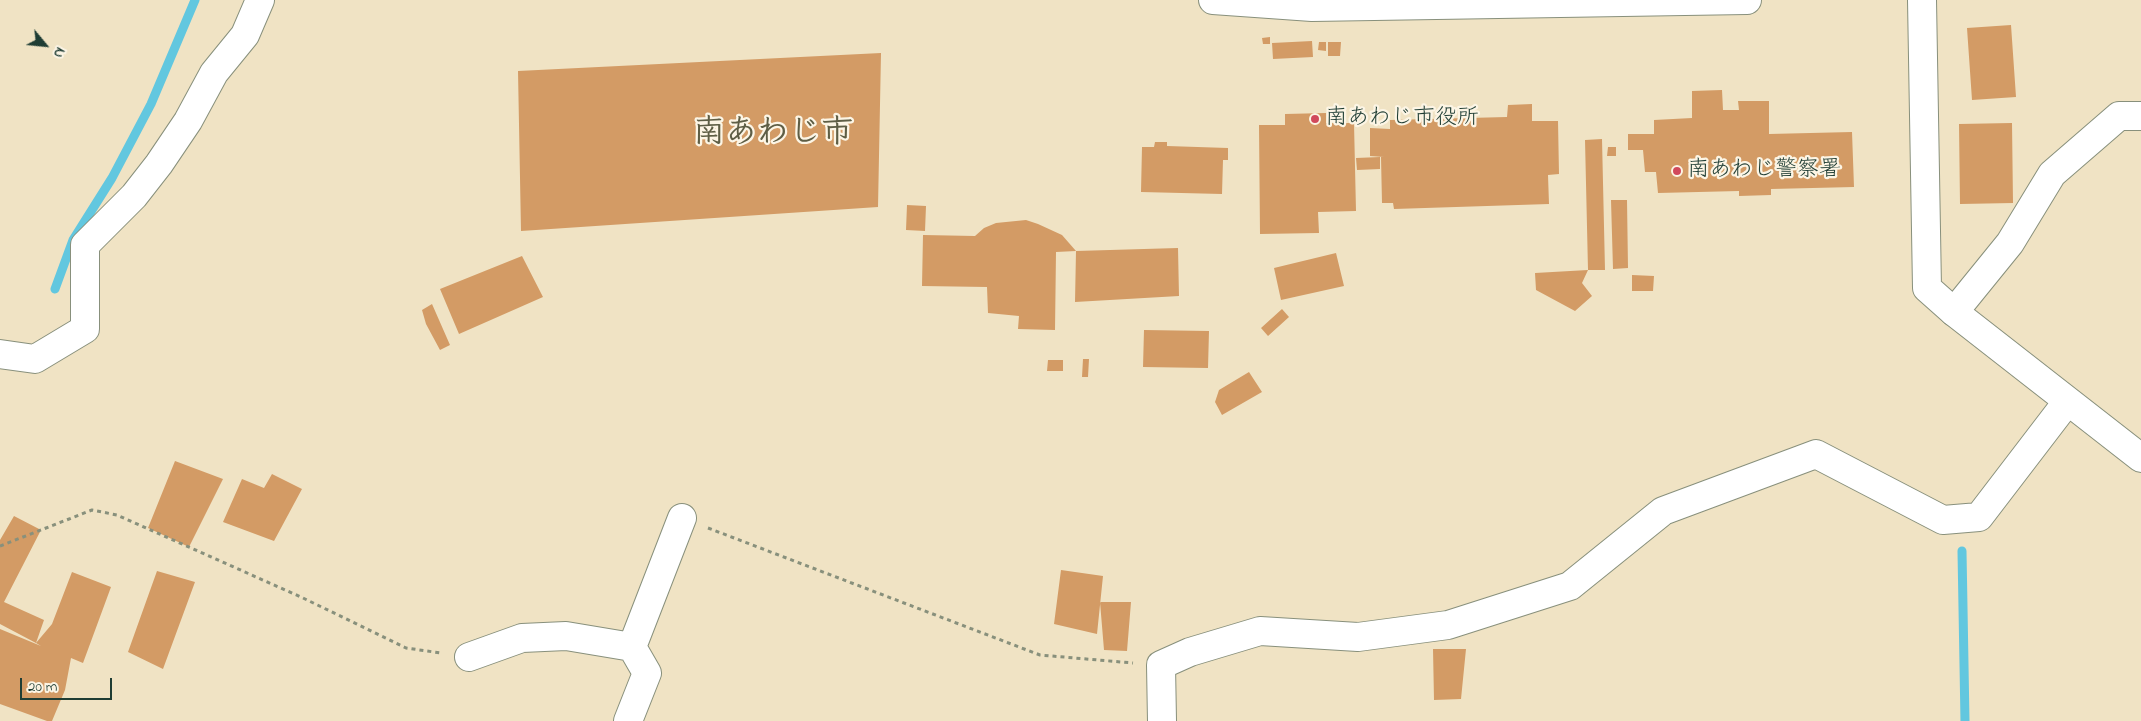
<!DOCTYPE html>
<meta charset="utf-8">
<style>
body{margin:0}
#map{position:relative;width:2141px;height:721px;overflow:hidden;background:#f0e3c4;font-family:"Indie Flower",sans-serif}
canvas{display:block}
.north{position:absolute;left:20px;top:20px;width:50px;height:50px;-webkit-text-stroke:4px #fcf5e5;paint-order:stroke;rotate:118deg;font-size:14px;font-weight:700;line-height:20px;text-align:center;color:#1f3d34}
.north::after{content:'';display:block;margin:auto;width:18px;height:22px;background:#1f3d34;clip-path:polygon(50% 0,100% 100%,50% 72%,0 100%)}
.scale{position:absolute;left:20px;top:678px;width:92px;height:22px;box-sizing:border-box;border:2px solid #1f3d34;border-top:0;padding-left:6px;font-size:15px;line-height:18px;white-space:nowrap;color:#1f3d34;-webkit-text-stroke:4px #fcf5e5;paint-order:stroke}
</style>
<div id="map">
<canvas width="2141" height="721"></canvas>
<div class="north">N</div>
<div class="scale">20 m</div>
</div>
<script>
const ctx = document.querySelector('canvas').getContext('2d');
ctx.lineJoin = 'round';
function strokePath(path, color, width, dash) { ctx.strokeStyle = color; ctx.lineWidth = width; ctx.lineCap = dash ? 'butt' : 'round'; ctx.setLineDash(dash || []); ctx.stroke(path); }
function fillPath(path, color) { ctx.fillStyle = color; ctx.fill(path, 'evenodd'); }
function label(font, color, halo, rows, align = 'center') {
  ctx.font = font + ' "Indie Flower","Klee One",sans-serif'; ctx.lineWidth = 4.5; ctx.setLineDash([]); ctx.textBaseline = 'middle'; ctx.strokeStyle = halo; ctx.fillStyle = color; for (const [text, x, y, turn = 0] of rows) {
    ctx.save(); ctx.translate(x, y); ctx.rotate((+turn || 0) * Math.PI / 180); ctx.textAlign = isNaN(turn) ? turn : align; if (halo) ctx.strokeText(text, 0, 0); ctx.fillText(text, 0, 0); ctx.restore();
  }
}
strokePath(new Path2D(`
 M55 289 73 240 112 178 151 104 195 0
 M1962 551 1965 721`), '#62c7df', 9);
fillPath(new Path2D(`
 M2011 25 2016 97 1972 100 1967 28Z
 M1270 37V44H1263L1262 38Z
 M1312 41 1313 57 1273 59 1272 43Z
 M1319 42H1326V51L1318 50Z
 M1328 42H1341L1340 56H1328Z
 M881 53 878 207 521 231 518 71Z
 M1722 90 1723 110H1739L1738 101H1769V134L1852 132 1854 187 1771 189V195L1739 196V191L1658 193 1656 172H1645L1643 150H1628V134H1654V120L1692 118V91Z
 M1532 104V121H1558L1559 174 1548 175 1549 204 1394 209 1393 203H1382L1381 157H1384L1370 156V128L1390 129V120L1507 117 1508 105Z
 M1326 113V123H1354L1356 211 1318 212 1319 233 1260 234 1259 125H1285V114Z
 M2012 123 2013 203 1960 204 1959 124Z
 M1602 139 1605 270H1588L1585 140Z
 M1155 142H1167V146L1228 148V160H1223L1222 194 1141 192 1142 147H1154Z
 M1608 147H1616V156H1607Z
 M1380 157V169L1357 170 1356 158Z
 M1611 200H1627L1628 268 1613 269Z
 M907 205 926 206 925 231 906 230Z
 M1026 220 1038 224 1062 235 1076 251 1056 252 1055 330 1018 329 1019 316 988 313 987 287 922 286 923 235 975 236 984 228 996 223Z
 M1178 248 1179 296 1075 302 1076 251Z
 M1336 253 1344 286 1281 300 1274 268Z
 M522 256 543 297 459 334 440 289Z
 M1588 270 1582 283 1592 296 1575 311 1536 290 1535 273Z
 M1632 275 1654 276 1653 291H1632Z
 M432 304 450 345 440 350 426 324 422 310Z
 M1282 309 1289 317 1268 336 1261 328Z
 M1144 330 1209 331 1208 368 1143 367Z
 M1083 359H1089L1088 377H1082Z
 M1048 360H1063V371H1047Z
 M1249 372 1262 392 1222 415 1215 402 1219 390Z
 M175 461 223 479 189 547 148 528Z
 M272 474 302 489 274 541 223 522 242 479 264 488Z
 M14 516 41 530 4 602 44 620 36 643 0 624V540Z
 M1061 570 1103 576 1097 634 1054 624Z
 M157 571 195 582 163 669 128 652Z
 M72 572 111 587 83 663 71 658 65 690 52 721H47L0 704V629L41 646 36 643 52 624Z
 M1100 602H1131L1127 651 1104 650Z
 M1433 649H1466L1461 699 1434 700Z`), '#d39b65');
const minor = new Path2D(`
 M1954 312 2010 243 2052 174 2119 116H2141
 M0 354 35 359 85 329V245L134 196 159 164 188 121 214 73 245 35 260 0
 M469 657 522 638 566 636 632 647
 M628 721 647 673 632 647 682 518
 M1162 721 1161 665 1190 652 1260 631 1358 637 1448 625 1570 586 1663 511 1816 454 1943 520 1979 517 2067 402`);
const tertiary = new Path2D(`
 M1213 0 1312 7 1747 0
 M1922 0 1927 288 1954 312 2141 458`);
strokePath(minor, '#88907c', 30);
strokePath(tertiary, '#88907c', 30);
strokePath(new Path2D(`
 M708 528 1040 655 1133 663
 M0 546 92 510 117 515 301 597 406 648 441 653`), '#88907c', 3, [4, 4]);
strokePath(minor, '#fff', 28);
strokePath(tertiary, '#fff', 28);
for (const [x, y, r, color] of [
 [1315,119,5,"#d1495b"],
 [1677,171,5,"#d1495b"]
]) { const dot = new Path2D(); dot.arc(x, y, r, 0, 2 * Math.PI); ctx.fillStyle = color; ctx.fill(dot); strokePath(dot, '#fcf5e5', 2); }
label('22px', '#1f3d34', '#fcf5e5', [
 ["南あわじ市役所",1325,119],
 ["南あわじ警察署",1687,171]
], 'left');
label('bold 32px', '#5e5e45', '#fcf5e5', [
 ["南あわじ市",773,136]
]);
</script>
